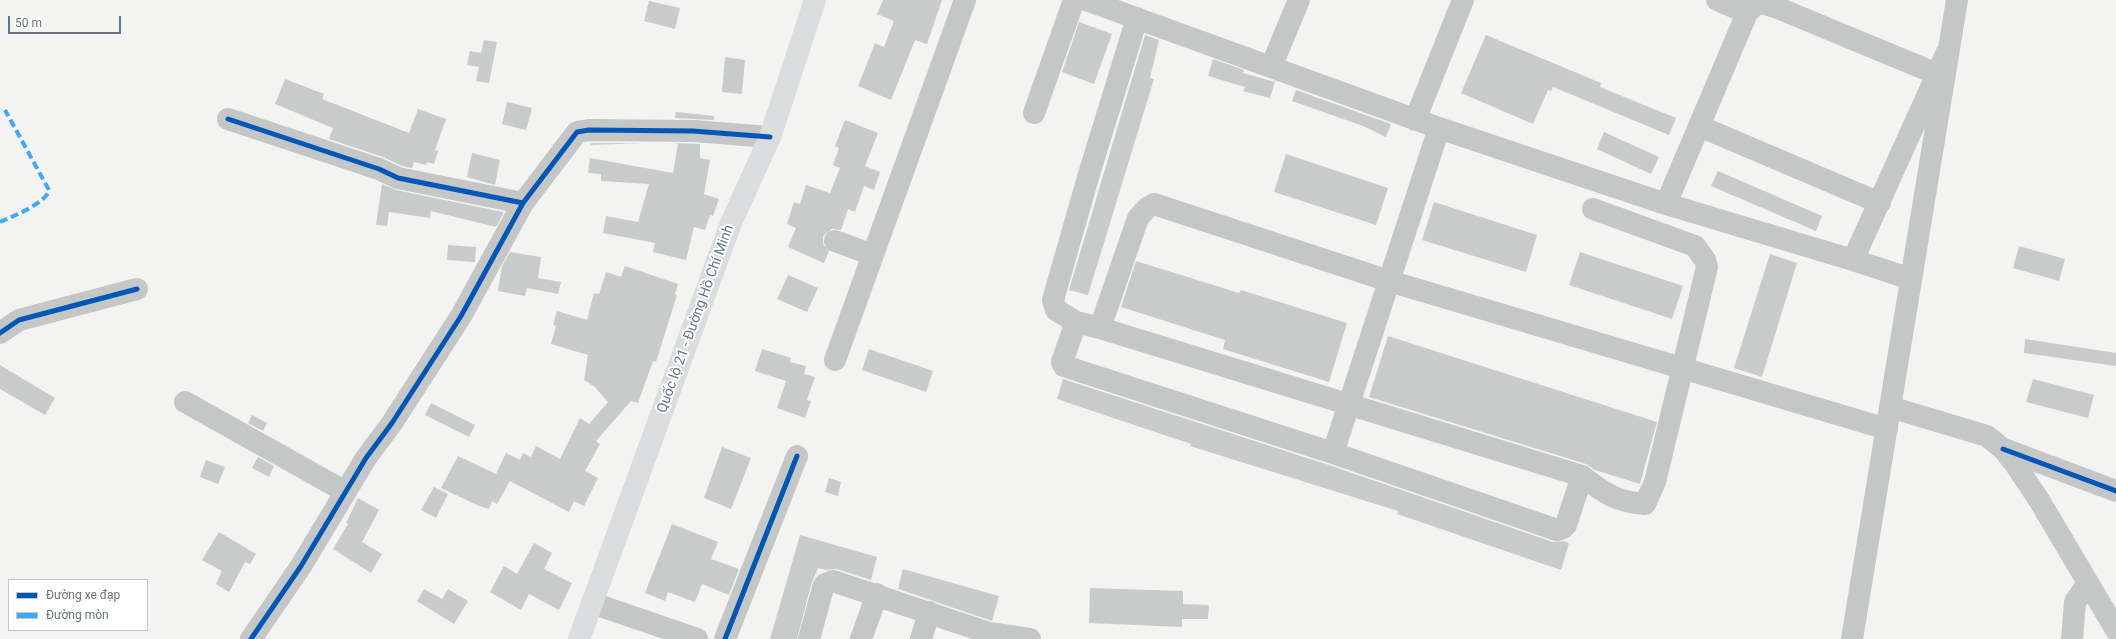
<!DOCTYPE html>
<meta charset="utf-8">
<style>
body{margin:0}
#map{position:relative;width:2116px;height:639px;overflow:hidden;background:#f3f3f1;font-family:Roboto,sans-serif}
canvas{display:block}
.legend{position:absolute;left:8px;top:579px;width:140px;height:52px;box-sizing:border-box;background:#fff;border:1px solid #c2c7cb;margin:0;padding:5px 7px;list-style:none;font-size:12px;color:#66747e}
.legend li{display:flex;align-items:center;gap:8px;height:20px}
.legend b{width:20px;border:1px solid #c2c7cb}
.scale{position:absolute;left:8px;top:16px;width:113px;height:18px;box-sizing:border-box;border:2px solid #66747e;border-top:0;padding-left:5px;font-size:12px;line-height:14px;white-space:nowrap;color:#66747e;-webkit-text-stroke:3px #fff;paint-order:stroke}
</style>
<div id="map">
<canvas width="2116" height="639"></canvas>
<ul class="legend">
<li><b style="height:5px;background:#0057b8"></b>Đường xe đạp</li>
<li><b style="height:5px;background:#3fa9f5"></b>Đường mòn</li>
</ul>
<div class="scale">50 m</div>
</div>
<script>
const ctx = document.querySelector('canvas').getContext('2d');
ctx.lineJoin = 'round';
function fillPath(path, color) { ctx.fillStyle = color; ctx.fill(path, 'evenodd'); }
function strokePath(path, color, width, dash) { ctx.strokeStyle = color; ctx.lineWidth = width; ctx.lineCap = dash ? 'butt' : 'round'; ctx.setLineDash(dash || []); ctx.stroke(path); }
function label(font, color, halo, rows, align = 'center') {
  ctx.font = font + ' Roboto,sans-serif'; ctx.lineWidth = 4; ctx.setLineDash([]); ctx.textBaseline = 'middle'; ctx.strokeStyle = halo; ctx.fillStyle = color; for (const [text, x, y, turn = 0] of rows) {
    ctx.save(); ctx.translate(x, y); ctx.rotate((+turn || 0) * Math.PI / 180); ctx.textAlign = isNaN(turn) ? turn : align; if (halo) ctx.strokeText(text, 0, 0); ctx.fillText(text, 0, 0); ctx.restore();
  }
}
fillPath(new Path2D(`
 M883 0H942L927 44 915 40 891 100 858 86 875 43 884 47 894 21 877 14Z
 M649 1 680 8 675 29 644 21Z
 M1079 22 1112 34 1094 84 1062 72Z
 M1145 35 1159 40 1150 78 1154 79 1088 295 1069 290Z
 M1486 35 1601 83 1600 87 1676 118 1669 135 1553 87 1551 91 1548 90 1533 124 1461 93Z
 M484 40 497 42 489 83 476 81 479 67 467 65 470 51 481 53Z
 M725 57 745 60 742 94 722 92Z
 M1213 59 1244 70 1243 73 1275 82 1270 98 1243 91 1245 87 1208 76Z
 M285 79 324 94 322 99 409 133 418 109 446 119 435 150 438 151 434 164 427 162 426 165 414 162 412 168 402 166 383 157 329 139 333 128 275 104Z
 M1296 90 1391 124 1386 137 1363 126 1292 101Z
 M507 102 532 108 526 130 502 124Z
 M676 112 714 116V120L675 118Z
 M845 120 878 133 865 166 880 172 874 190 864 186 855 212 848 209 841 230 832 229 823 236V244L829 251 824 263 788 247 796 228 787 224 794 202 800 204 806 185 830 193 840 168 833 165 839 148 835 146Z
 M1604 132 1659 157 1651 174 1597 149Z
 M591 143H642L591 145Z
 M673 143 700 144V158L710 160 704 194 719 199 713 216 710 215 705 230 694 227 686 260 653 252 655 243 603 233 606 216 638 222 649 184 601 181V174L588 173 590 158 673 173 678 144Z
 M472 153 500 160 495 185 467 177Z
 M1286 154 1388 188 1376 225 1274 192Z
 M1718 171 1822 216 1816 231 1711 186Z
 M382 184 396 190 503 212V214L496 227 431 211 430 218 389 212 387 226 376 225Z
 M1434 202 1537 235 1526 272 1422 240Z
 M448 245 476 247 475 262 447 260Z
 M2019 246 2065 259 2059 281 2013 268Z
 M510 252 541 257 538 278 561 282 558 294 527 288 525 296 498 291 502 266Z
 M1580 252 1683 286 1672 319 1569 285Z
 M1770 254 1797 263 1762 377 1734 368Z
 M1136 261 1239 293 1241 290 1347 323 1329 382 1223 349 1225 340 1121 307Z
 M625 266 678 284 675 294 677 295 656 362 653 361 638 403 631 401 596 441 600 444 585 471 598 478 584 506 574 501 569 512 510 481 497 504 492 501 489 509 479 506 441 488 458 456 496 474 506 453 520 460 523 453 531 457 536 446 560 459 580 418 589 424 608 402 595 387 584 380 588 355 551 344 556 326 553 325 557 311 587 320 594 293 599 294 606 272 621 277Z
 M788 275 818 288 807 312 777 299Z
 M1388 336 1657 422 1640 484 1595 470 1586 464 1369 397Z
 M2025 339 2116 353V366L2024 353Z
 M762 349 791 358 790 362 806 366 804 374 815 377 807 400 811 401 805 418 777 408 786 381 755 371Z
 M869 349 933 371 926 392 862 370Z
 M0 365 55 398 45 415 0 389Z
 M1063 379 1329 465 1553 542 1563 541 1569 543 1561 570 1397 514 1398 511 1190 446 1191 444 1057 399Z
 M2033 379 2094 395 2088 418 2026 402Z
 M431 403 475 425 469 437 425 415Z
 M252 415 267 423 263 431 248 423Z
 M722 447 751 458 731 509 704 498Z
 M258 457 274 466 269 477 252 468Z
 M206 460 225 467 218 484 200 477Z
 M829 478 841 482 838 496 825 492Z
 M434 487 448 494 436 518 421 510Z
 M358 498 379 510 362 542 382 554 371 573 333 549 348 524 346 523Z
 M672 524 718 542 711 559 739 569 729 595 702 584 695 602 668 592 665 601 645 593Z
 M219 532 256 554 250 564 245 562 229 592 216 584 222 571 202 560Z
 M800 535 877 557 871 580 837 569 826 570 818 568 811 585 797 639H770Z
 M534 543 552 553 544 569 572 583 559 610 529 594 521 610 490 592 504 566 517 574Z
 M903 569 999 596 992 621 898 589Z
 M1090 588 1183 591V604L1209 605 1208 619H1182V627L1089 623Z
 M424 589 442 599 448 589 468 601 454 624 417 601Z`), '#c9caca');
strokePath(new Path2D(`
 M1086 0 1439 128 1666 204 1853 260 1947 52
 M1717 0 1747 13
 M1271 67 1299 0
 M1034 113 1074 0
 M228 119 379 169 398 178 523 203
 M1415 120 1463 0
 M1699 126 1880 203
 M1666 204 1747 13 1758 2 1778 8 1937 74
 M1593 209 1695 246 1705 260 1707 267 1655 482 1645 504C1614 501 1606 494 1582 476L1100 328 1138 218 1147 208 1154 204 1389 281 1887 429
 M835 241 873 255
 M1853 260 1911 279
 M1076 322 1056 310 1053 300 1089 174 1137 18
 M1100 328 1076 322 1062 362 1064 366 1333 453 1557 530 1563 528 1566 525 1582 476
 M0 333 19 320 137 289
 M835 360 965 0
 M185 402 346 492
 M1890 407 1987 436 2003 449 2015 464 2039 500 2116 630
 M2004 449 2116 491
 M1333 453 1439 128
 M592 603 697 639
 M989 633 1030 639
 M251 639 301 566 366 458 392 423 461 316 523 203 577 132 589 130 693 131 770 137
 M725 639 797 456
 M809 639 823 588 825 584 833 581 989 633 988 639
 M861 639 877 594
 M921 639 929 612
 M1852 639 1957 0
 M2072 639 2075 602 2088 583`), '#c5c7c7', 22);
strokePath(new Path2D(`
 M579 639 731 223 770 137 815 0`), '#dbdcdd', 22);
strokePath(new Path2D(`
 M0 222C11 217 47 203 49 190L5 110`), '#3fa9f5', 4, [8, 4]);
strokePath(new Path2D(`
 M228 119 379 169 398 178 523 203
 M0 333 19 320 137 289
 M2003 449 2116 491
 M251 639 301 566 366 458 392 423 461 316 523 203 577 132 589 130 693 131 770 137
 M725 639 797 456`), '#0057b8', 5);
label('14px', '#66747e', '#fff', [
 ["Quốc lộ 21 - Đường Hồ Chí Minh",696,319,-70]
]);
</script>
